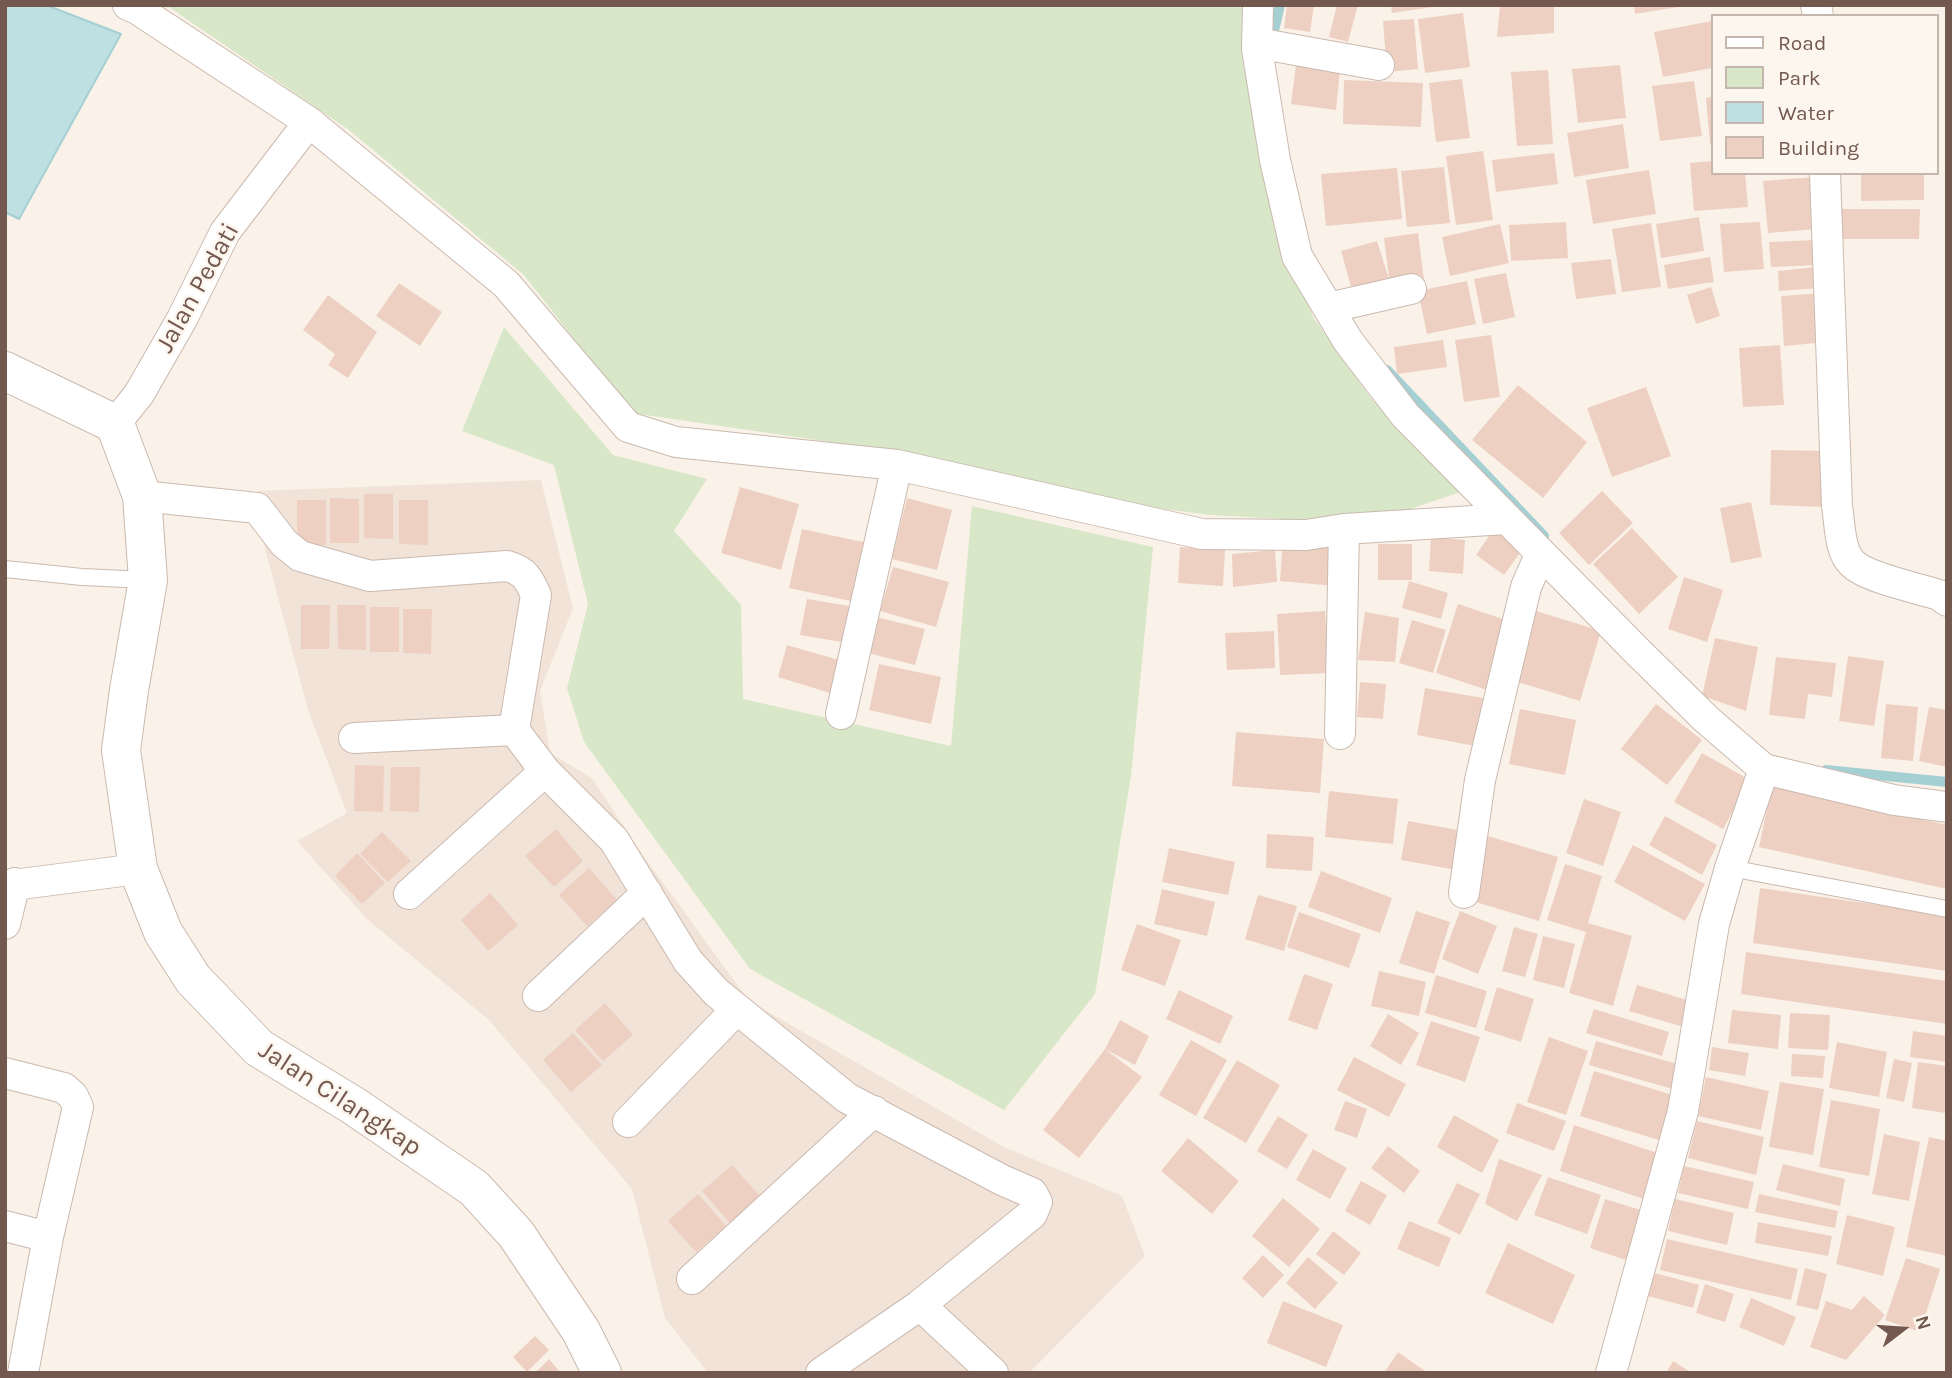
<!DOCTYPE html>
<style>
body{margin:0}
#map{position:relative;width:1952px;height:1378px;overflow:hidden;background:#faf2e8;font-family:Karla,sans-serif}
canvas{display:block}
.frame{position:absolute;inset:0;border:7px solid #72584e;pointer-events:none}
.legend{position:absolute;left:1711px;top:14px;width:228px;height:161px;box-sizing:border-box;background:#fdf6ee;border:2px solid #c5b7ae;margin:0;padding:9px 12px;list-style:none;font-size:21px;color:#72584e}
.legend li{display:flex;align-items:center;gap:14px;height:35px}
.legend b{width:35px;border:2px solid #c5b7ae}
.north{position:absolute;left:1868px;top:1294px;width:70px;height:70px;-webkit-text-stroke:5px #fdf6ee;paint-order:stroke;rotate:73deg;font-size:19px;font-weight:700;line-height:28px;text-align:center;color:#72584e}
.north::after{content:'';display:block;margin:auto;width:24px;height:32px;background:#72584e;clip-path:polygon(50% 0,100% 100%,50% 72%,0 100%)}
</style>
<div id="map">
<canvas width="1952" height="1378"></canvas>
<div class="frame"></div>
<ul class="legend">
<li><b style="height:9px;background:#fff"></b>Road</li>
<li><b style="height:19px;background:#d7e7c8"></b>Park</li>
<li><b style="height:19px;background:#bee0e2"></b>Water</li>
<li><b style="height:19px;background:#edd0c2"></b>Building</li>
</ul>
<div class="north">N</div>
</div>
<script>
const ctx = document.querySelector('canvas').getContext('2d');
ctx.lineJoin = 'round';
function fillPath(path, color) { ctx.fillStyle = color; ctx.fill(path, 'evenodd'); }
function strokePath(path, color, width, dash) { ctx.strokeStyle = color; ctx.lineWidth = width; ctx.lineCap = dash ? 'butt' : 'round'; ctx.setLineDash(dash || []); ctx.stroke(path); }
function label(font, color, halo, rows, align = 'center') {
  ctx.font = font + ' Karla,sans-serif'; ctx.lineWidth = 5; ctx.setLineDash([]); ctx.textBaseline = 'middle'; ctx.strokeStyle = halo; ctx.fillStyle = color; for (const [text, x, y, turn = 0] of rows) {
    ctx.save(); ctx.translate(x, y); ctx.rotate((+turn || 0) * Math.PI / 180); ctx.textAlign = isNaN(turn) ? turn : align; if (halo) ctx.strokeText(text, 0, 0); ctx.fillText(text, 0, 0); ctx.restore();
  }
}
fillPath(new Path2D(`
 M541 480 573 608 540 691 550 753 592 778 640 851 749 1001 1004 1147 1122 1196 1145 1256 1029 1373H708L665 1318 632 1189 489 1020 368 920 297 841 347 813 308 710 258 522V491Z`), '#f1e3d7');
fillPath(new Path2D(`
 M166 5H1256L1271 204 1313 317 1370 397 1461 492 1398 513 1301 520 1212 515 1114 503 1012 483 919 455 632 413 524 275 349 130Z
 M504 327 613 455 707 479 674 531 741 605 743 699 951 746 972 506 1153 547 1131 776 1095 994 1004 1110 750 969 584 742 567 688 588 604 554 465 462 431Z`), '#d7e7c8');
const water = new Path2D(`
 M5 5H46L121 34 19 219 5 212Z`);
fillPath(water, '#bee0e2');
strokePath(water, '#a5d0d3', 2);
strokePath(new Path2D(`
 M1271 44 1280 5
 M1387 370 1544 536
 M1826 770 1947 782`), '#a5d0d3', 10);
fillPath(new Path2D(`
 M1287 5H1314L1310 32 1284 28Z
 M1337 5H1358L1348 42 1329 37Z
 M1391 5H1433V7L1392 13Z
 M1500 5H1554V33L1497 37Z
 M1634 5H1678V7L1635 14Z
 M1463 13 1470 67 1425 73 1418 19Z
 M1414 19 1418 69 1387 72 1383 21Z
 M1712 21V68L1663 77 1654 32Z
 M1296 65 1340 70 1336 110 1291 104Z
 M1620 65 1626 118 1578 123 1572 69Z
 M1548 70 1553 144 1517 146 1511 72Z
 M1462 79 1470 138 1436 142 1429 83Z
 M1344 80 1423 83 1421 127 1343 124Z
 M1694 81 1702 136 1660 141 1652 86Z
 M1712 97V144H1710L1706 98Z
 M1623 124 1629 168 1574 177 1567 133Z
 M1483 151 1493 220 1456 225 1446 156Z
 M1554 153 1558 184 1496 192 1492 160Z
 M1712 161V173H1745L1748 207 1694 211 1690 163Z
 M1444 167 1450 223 1407 227 1401 171Z
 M1397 168 1402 219 1326 226 1321 174Z
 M1649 170 1656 214 1593 224 1586 180Z
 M1861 173H1924V200L1861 201Z
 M1815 177 1818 229 1768 233 1763 181Z
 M1831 209H1920L1919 239H1831Z
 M1699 217 1704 251 1661 258 1656 224Z
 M1566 222 1568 258 1511 261 1509 225Z
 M1760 222 1764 269 1724 272 1720 224Z
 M1651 223 1661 287 1622 292 1612 229Z
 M1500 224 1509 263 1450 276 1442 237Z
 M1418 233 1424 280 1390 285 1384 238Z
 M1817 240 1818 265 1771 267 1769 242Z
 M1377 241 1389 279 1352 290 1341 251Z
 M1710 257 1714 282 1668 289 1664 265Z
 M1611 259 1616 294 1576 299 1571 263Z
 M1817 267 1819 288 1779 291 1778 271Z
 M1506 273 1515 317 1483 324 1474 279Z
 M1467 281 1476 324 1427 334 1418 291Z
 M399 283 442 312 420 346 376 316Z
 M1711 287 1720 316 1696 324 1687 295Z
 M1824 293 1827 342 1784 346 1781 296Z
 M328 295 377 332 348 378 328 365 335 354 303 330Z
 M1491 335 1500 397 1464 402 1455 340Z
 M1443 340 1447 367 1397 374 1394 347Z
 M1780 345 1784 405 1743 407 1739 348Z
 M1518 385 1587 442 1543 498 1472 440Z
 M1646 387 1671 456 1612 477 1587 408Z
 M1771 450 1827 451 1825 507 1770 505Z
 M740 487 799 504 781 570 721 553Z
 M1602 491 1633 523 1589 565 1559 533Z
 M364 494H393V539L364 538Z
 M330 498 359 499V543H330Z
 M907 498 952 510 937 570 892 559Z
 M297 500H326V545H297Z
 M399 500H428V545L399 544Z
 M1751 502 1762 557 1731 563 1720 508Z
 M1632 528 1678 577 1639 614 1593 564Z
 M802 529 872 544 860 603 789 588Z
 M1493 530 1522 550 1504 575 1476 555Z
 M1431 537 1465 540 1463 574 1429 571Z
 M1283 539 1339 544 1335 586 1280 581Z
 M1378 544H1412V580H1378Z
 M1180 547 1225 550 1223 586 1178 583Z
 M1275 550 1277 582 1233 587 1232 554Z
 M893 567 949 582 936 627 880 611Z
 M1684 577 1723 590 1707 642 1668 629Z
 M1409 581 1448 593 1441 619 1402 608Z
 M807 599 849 606 842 642 800 635Z
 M1458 604 1509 621 1487 690 1436 673Z
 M301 605H330L329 649H301Z
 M337 605H366V650L338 649Z
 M370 607H399V652H370Z
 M403 609H432L431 654 403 653Z
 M1533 610 1601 631 1580 701 1511 680Z
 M1325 611 1329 673 1280 675 1277 614Z
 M1365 612 1399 618 1395 662 1358 660Z
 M876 617 925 629 915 665 868 653Z
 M1412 620 1446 630 1433 673 1399 663Z
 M1274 631 1275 668 1227 670 1225 633Z
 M1715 638 1758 647 1746 711 1702 696Z
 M787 645 839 660 830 693 778 677Z
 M1848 656 1884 661 1874 726 1839 721Z
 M1776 657 1836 663 1832 697 1808 694 1805 719 1769 715Z
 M879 664 941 677 931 724 869 710Z
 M1360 682 1386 684 1383 719 1357 717Z
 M1425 688 1483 698 1475 746 1417 735Z
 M1656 704 1702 740 1667 785 1621 749Z
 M1886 704 1918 707 1913 761 1881 758Z
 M1929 707 1947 710V767L1919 761Z
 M1520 709 1576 720 1565 775 1509 764Z
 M1236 732 1324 739 1320 793 1232 786Z
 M1702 753 1750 780 1723 829 1674 802Z
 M355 765 384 766 383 812 354 811Z
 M391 767H420L419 812 390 811Z
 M1772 786 1947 825V889L1759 847Z
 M1329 791 1398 799 1393 844 1325 837Z
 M1584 799 1621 812 1603 866 1566 853Z
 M1665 816 1717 845 1702 875 1649 845Z
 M1408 821 1469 832 1462 871 1401 860Z
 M556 829 583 861 554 887 525 856Z
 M382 832 411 861 388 882 360 854Z
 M1267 834 1314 837 1312 871 1266 868Z
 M1488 836 1558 857 1539 921 1469 900Z
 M1633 845 1705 884 1685 921 1614 882Z
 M1169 848 1235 862 1228 895 1162 882Z
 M357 853 385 883 362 904 335 876Z
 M1565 864 1602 876 1588 923 1632 936 1613 1006 1569 993 1586 932 1547 920Z
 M589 868 617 900 587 926 559 895Z
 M1321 871 1392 898 1380 933 1308 907Z
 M1760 888 1947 915V971L1753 943Z
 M1162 889 1215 902 1207 936 1154 924Z
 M490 893 518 925 488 951 461 920Z
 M1258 895 1297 906 1284 951 1245 939Z
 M1416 911 1450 922 1434 974 1399 963Z
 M1460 911 1497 926 1478 974 1442 959Z
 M1299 912 1361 934 1349 968 1287 947Z
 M1137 924 1181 940 1165 986 1121 970Z
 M1514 927 1538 934 1525 977 1502 971Z
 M1543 936 1575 944 1564 988 1533 980Z
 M1746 952 1947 981V1024L1741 994Z
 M1379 971 1426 982 1419 1016 1371 1006Z
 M1304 974 1333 984 1317 1030 1288 1020Z
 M1436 975 1487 991 1476 1028 1425 1013Z
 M1637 985 1694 1002 1687 1028 1629 1011Z
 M1497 987 1534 999 1521 1042 1484 1030Z
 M1179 990 1233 1016 1220 1044 1166 1019Z
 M605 1003 633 1035 603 1061 575 1030Z
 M1594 1009 1669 1032 1662 1056 1586 1033Z
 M1732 1010 1781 1015 1778 1049 1728 1043Z
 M1790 1013 1830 1015 1828 1050 1788 1048Z
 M1388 1014 1419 1033 1401 1065 1370 1046Z
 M1120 1020 1149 1036 1135 1065 1105 1049Z
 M1431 1021 1480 1037 1465 1082 1416 1065Z
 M1913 1031 1947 1036V1062L1910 1057Z
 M573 1033 602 1065 571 1092 543 1060Z
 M1549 1037 1588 1051 1566 1115 1527 1102Z
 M1191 1040 1227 1060 1196 1116 1159 1095Z
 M1596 1041 1684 1066 1676 1090 1589 1065Z
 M1837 1042 1887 1052 1879 1097 1829 1088Z
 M1712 1047 1749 1053 1745 1076 1709 1070Z
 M1105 1049 1142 1077 1079 1158 1043 1130Z
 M1792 1054 1825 1056 1823 1078 1791 1076Z
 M1354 1057 1406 1084 1389 1117 1337 1090Z
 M1894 1059 1912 1063 1904 1102 1886 1098Z
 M1237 1060 1280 1085 1246 1143 1203 1118Z
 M1918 1062 1947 1066 1946 1113 1912 1108Z
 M1594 1071 1676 1096 1662 1141 1580 1116Z
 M1706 1077 1769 1091 1761 1130 1698 1116Z
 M1780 1082 1824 1089 1813 1155 1769 1147Z
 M1831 1100 1880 1109 1869 1176 1819 1167Z
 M1345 1101 1367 1109 1357 1138 1334 1130Z
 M1517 1103 1566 1121 1554 1151 1506 1133Z
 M1454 1115 1499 1140 1482 1173 1437 1147Z
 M1278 1116 1308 1135 1287 1169 1257 1151Z
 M1697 1121 1764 1137 1756 1175 1688 1158Z
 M1574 1125 1666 1156 1650 1201 1560 1171Z
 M1884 1134 1920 1142 1909 1201 1872 1194Z
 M1929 1137 1947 1141V1256L1906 1247Z
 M1188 1138 1239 1181 1212 1214 1161 1171Z
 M1388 1146 1420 1171 1404 1193 1371 1168Z
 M1313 1149 1347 1168 1330 1199 1296 1180Z
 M1499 1159 1542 1175 1517 1221 1485 1204Z
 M1783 1164 1845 1179 1840 1206 1776 1190Z
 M732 1165 760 1196 730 1223 702 1191Z
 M1684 1166 1754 1182 1748 1209 1678 1193Z
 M1548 1177 1601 1195 1587 1234 1534 1215Z
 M1361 1181 1387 1195 1370 1225 1345 1211Z
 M1457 1183 1480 1194 1460 1235 1437 1223Z
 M698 1194 726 1226 696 1252 668 1221Z
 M1759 1194 1838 1211 1835 1228 1755 1212Z
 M1283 1198 1320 1229 1289 1267 1252 1236Z
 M1605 1199 1647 1212 1632 1262 1590 1248Z
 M1675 1199 1734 1213 1727 1245 1668 1231Z
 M1847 1215 1895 1227 1883 1276 1836 1264Z
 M1409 1221 1451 1238 1439 1267 1397 1249Z
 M1758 1222 1832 1236 1828 1256 1755 1243Z
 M1333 1231 1361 1253 1344 1275 1316 1254Z
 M1667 1239 1798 1269 1791 1300 1660 1270Z
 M1508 1243 1575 1275 1553 1324 1485 1293Z
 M1263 1255 1284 1275 1263 1298 1242 1278Z
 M1308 1257 1338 1283 1315 1309 1286 1283Z
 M1906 1258 1940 1269 1920 1332 1885 1320Z
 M1805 1268 1827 1274 1818 1310 1796 1305Z
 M1655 1273 1699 1285 1693 1308 1648 1296Z
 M1705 1284 1734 1294 1725 1322 1696 1313Z
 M1864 1296 1885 1315 1846 1360 1810 1347 1826 1301 1852 1310Z
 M1751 1298 1796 1317 1784 1346 1739 1327Z
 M1283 1301 1343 1325 1326 1367 1267 1343Z
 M535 1336 549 1350 527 1372 513 1357Z
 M1398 1352 1428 1373H1384Z
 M549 1359 561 1373H535Z
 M1673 1361 1692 1373H1666Z`), '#edd0c2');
const service = new Path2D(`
 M5 569 82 577 148 580
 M1730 868 1947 909`);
const minor = new Path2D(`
 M128 5 137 9 309 122 506 284 628 427 676 442 897 465 1202 534 1306 535 1344 529 1506 519
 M1258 5 1257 49 1275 160 1297 256 1348 341 1405 415 1635 649 1706 719 1764 769 1894 800 1947 807
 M1816 5 1818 16
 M1257 43 1379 65
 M1825 173 1837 506C1840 523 1839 551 1852 563 1866 578 1918 588 1939 595L1947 601
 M1328 308 1411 289
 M115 424 139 394 182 319 225 232 309 122
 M142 496 257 508 284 543 300 556 370 576 507 566C525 571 529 579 536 595L514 730 545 771 614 840 688 961 716 992 847 1098 1002 1180 1032 1193 1037 1202 1032 1214 920 1305 821 1373
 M841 714 897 465
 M1340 734 1344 529
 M354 738 514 730
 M5 886 138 869
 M1464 893 1480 780 1526 587 1540 555
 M409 894 545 771
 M5 924 15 883
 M538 996 647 893
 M5 1073 64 1088 73 1096 78 1107 48 1237 23 1373
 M628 1122 736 1010
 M5 1226 48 1237
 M692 1279 874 1111
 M920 1305 993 1373
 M1611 1373 1683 1111 1714 924 1730 868 1764 769`);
const tertiary = new Path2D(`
 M5 371 115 424 142 496 148 580 129 690 121 750 138 869 163 932 193 979 259 1048 354 1106 474 1188 516 1234 581 1331 602 1373`);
strokePath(service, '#cbb9af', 18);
strokePath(minor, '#cbb9af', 32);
strokePath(tertiary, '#cbb9af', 40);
strokePath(service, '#fff', 16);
strokePath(minor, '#fff', 30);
strokePath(tertiary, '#fff', 38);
label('26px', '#72584e', '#fdf6ee', [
 ["Jalan Pedati",198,288,-61],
 ["Jalan Cilangkap",340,1099,33]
]);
</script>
